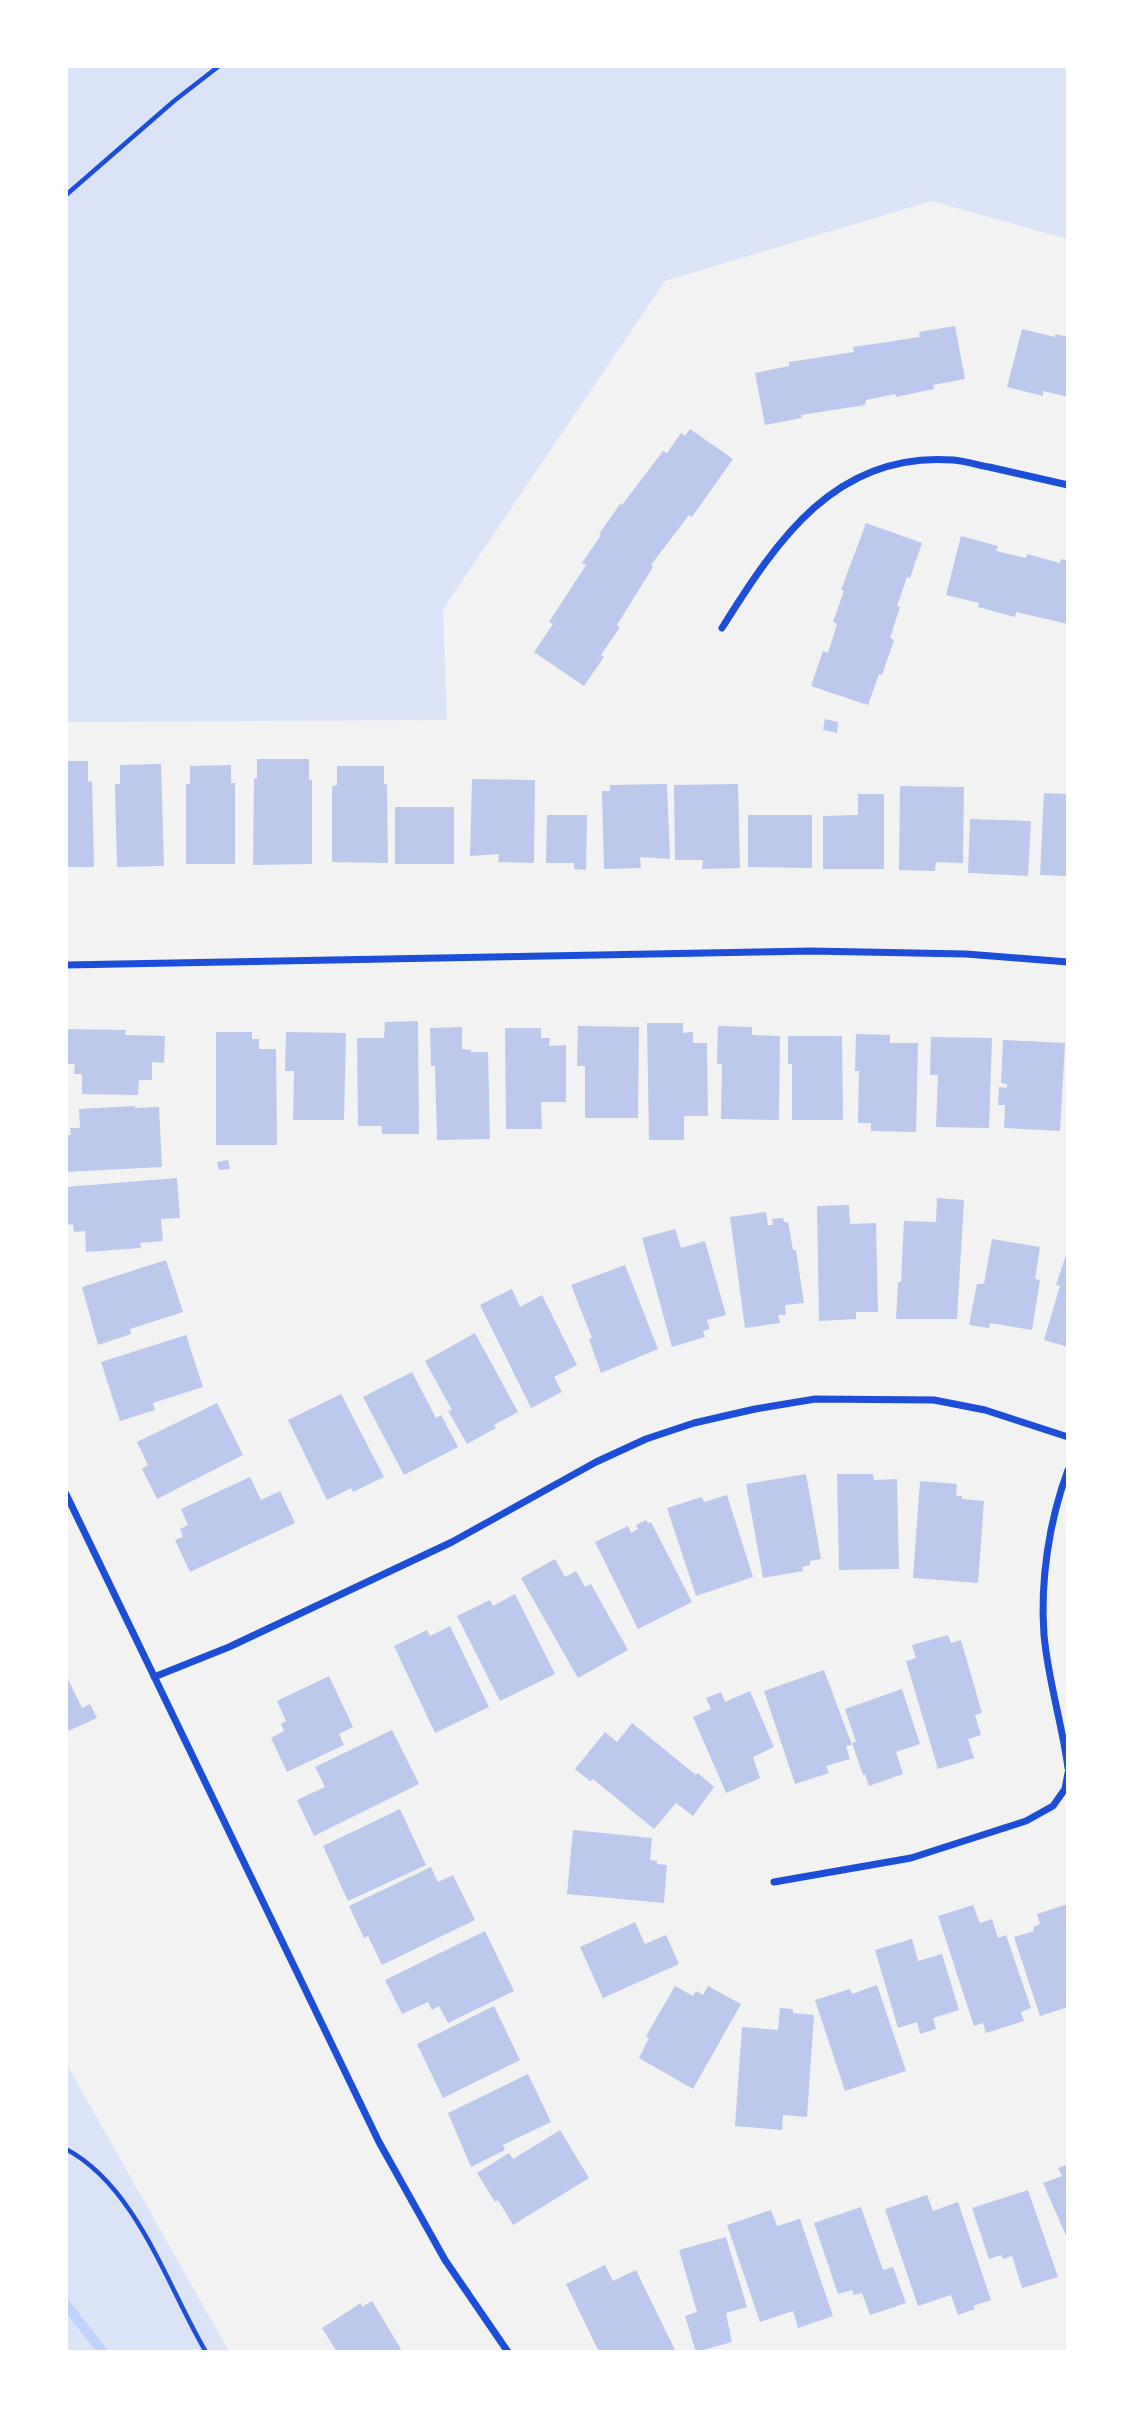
<!DOCTYPE html>
<style>
body{margin:0}
#map{position:relative;width:1134px;height:2418px;overflow:hidden;background:#f2f2f2;font-family:"IBM Plex Sans",sans-serif}
canvas{display:block}
.frame{position:absolute;inset:0;border:68px solid #fff;pointer-events:none}
</style>
<div id="map">
<canvas width="1134" height="2418"></canvas>
<div class="frame"></div>
</div>
<script>
const ctx = document.querySelector('canvas').getContext('2d');
ctx.lineJoin = 'round';
function fillPath(path, color) { ctx.fillStyle = color; ctx.fill(path, 'evenodd'); }
function strokePath(path, color, width, dash) { ctx.strokeStyle = color; ctx.lineWidth = width; ctx.lineCap = dash ? 'butt' : 'round'; ctx.setLineDash(dash || []); ctx.stroke(path); }
fillPath(new Path2D(`
 M66 67H1067V239L932 201 665 281 443 609 447 720 67 722Z
 M66 2063 217 2330 229 2351H67Z`), '#dbe4f7');
strokePath(new Path2D(`
 M66 2305 103 2352`), '#bfd3fe', 10);
fillPath(new Path2D(`
 M955 326 965 379 933 385 934 389 896 397 895 394 866 400 865 405 801 415 802 418 765 425 755 373 789 366V362L854 352 853 347 920 337 919 332Z
 M1022 329 1055 337V334L1068 337V397L1043 391V396L1007 387Z
 M690 429 733 459 692 517 689 515 651 565 653 567 617 625 620 627 601 655 604 657 584 686 534 652 553 624 549 622 586 565 582 563 601 535 599 534 620 504 622 505 663 451 667 453 681 433 685 436Z
 M866 523 922 543 910 578 907 577 897 606 900 607 890 638 894 640 882 675 879 674 868 705 811 686 823 651 828 653 837 624 833 622 844 591 841 590Z
 M961 536 998 546 996 551 1026 558 1027 554 1060 563 1061 559 1068 561V624L1016 612 1015 617 978 607 979 603 946 595Z
 M825 719 838 722 837 733 823 730Z
 M257 759H309V780H312V864L253 865 254 779 257 778Z
 M66 761H88V782L92 781 94 867H66Z
 M161 764 164 866 117 867 115 784H120V765Z
 M231 765V783H235V864H186V784H190V766Z
 M337 766H384V784H387L388 863 332 862V786L337 785Z
 M472 779 535 780 534 863 498 862 499 854 470 856Z
 M667 784 670 859 640 857 641 868 604 869 602 791H610V785Z
 M738 784 740 868 702 869 703 860H675L674 785Z
 M900 786 964 787 963 863 936 862 935 871 899 870Z
 M1044 793 1068 794V876L1040 875Z
 M858 794H884V869H823V816L858 815Z
 M395 807H454V864H395Z
 M547 815H587L586 870 574 869V863H546Z
 M748 815H812V868L748 867Z
 M970 819 1031 821 1028 876 968 873Z
 M418 1021 419 1134H382V1126H358L357 1038H384L385 1022Z
 M647 1023H683V1033L693 1032V1043H707L708 1116H684V1140H649Z
 M578 1026 639 1027 638 1118H585V1066H577Z
 M718 1026 752 1027V1035L780 1036 779 1120 721 1119 722 1064H717Z
 M462 1027V1049L471 1050V1052H488L490 1139 437 1140 435 1066H431L430 1028Z
 M505 1028H541V1038H550L549 1046 566 1045V1102H541L542 1129H506Z
 M66 1029 126 1030 125 1035 165 1036 164 1063 152 1062V1080H139L138 1095 82 1094V1074H74L75 1064H66Z
 M216 1032H252V1039H259V1049H276L277 1145H216Z
 M286 1032 346 1033 344 1120H293L294 1071H285Z
 M856 1034 890 1035V1043H918L916 1132 871 1131V1123H858L859 1071H855Z
 M788 1036H842L843 1120H792V1064H788Z
 M931 1037 992 1038 989 1128 936 1127 938 1075H930Z
 M1003 1040 1065 1043 1060 1131 1004 1128 1005 1105H998L999 1087 1007 1088V1084L1001 1083Z
 M135 1106V1108L159 1107 162 1167 66 1172V1135H71L70 1128H80L79 1109Z
 M228 1160 230 1169 219 1170 217 1162Z
 M177 1178 180 1218 161 1219 163 1241 140 1243 141 1248 86 1252 85 1231 74 1232 73 1224 66 1225V1187Z
 M937 1198 964 1200 957 1319H896L898 1282H901L904 1221 936 1222Z
 M849 1205 850 1224 876 1223 878 1312H856V1319L819 1321 817 1206Z
 M766 1212 768 1225H773L772 1219 783 1218 784 1222H788L793 1250H796L804 1303 785 1305 786 1315H778L780 1323 745 1328 730 1217Z
 M675 1229 681 1248 705 1241 726 1315 707 1320 710 1329 703 1331 705 1337 672 1347 642 1238Z
 M992 1239 1040 1247 1035 1279 1040 1280 1032 1330 990 1323 989 1328 969 1325 977 1284H984Z
 M1068 1249V1347L1044 1340 1060 1286 1056 1285Z
 M166 1260 183 1312 130 1329 131 1334 98 1345 82 1287Z
 M625 1265 658 1349 601 1373 589 1339 592 1338 571 1285Z
 M512 1289 520 1307 542 1295 577 1365 554 1377 562 1392 531 1408 480 1305Z
 M475 1333 518 1412 494 1425 496 1428 467 1444 448 1411 452 1410 425 1361Z
 M186 1335 203 1387 153 1403 155 1410 120 1421 101 1362Z
 M412 1372 436 1418 441 1415 458 1447 404 1475 363 1397Z
 M341 1394 384 1477 353 1492 351 1488 327 1500 288 1420Z
 M217 1403 243 1455 157 1499 142 1469 148 1465 137 1442Z
 M806 1474 821 1559 810 1561V1565L802 1567 803 1571 763 1578 746 1484Z
 M837 1474H873L874 1480 897 1479 899 1569 839 1570Z
 M250 1477 261 1500 280 1491 295 1523 190 1572 175 1540 183 1537 180 1529 188 1525 181 1509Z
 M920 1481 957 1484 956 1496H962V1499L984 1501 978 1583 913 1578Z
 M727 1495 753 1577 696 1596 667 1508 702 1497 704 1502Z
 M646 1520 648 1523 651 1522 692 1602 638 1629 595 1542 628 1526 631 1533 638 1529 636 1525Z
 M555 1559 565 1577 576 1571 585 1587 591 1584 628 1650 578 1678 521 1578Z
 M515 1594 555 1674 500 1701 457 1616 490 1600 493 1606Z
 M450 1626 489 1707 435 1733 394 1646 427 1630 430 1636Z
 M948 1635 951 1643 961 1640 982 1713 975 1715 981 1735 968 1739 974 1758 938 1769 906 1661 916 1658 912 1645Z
 M824 1670 852 1745 846 1746 850 1759 826 1766 829 1773 795 1784 764 1691Z
 M66 1675 82 1708 90 1704 97 1718 66 1732Z
 M329 1676 353 1727 339 1734 344 1745 287 1772 271 1738 284 1731 281 1724 286 1721 277 1701Z
 M902 1689 920 1744 896 1752 903 1774 869 1786 865 1774 863 1775 852 1743 856 1742 845 1709Z
 M750 1691 774 1747 753 1757 760 1778 726 1793 693 1717 711 1709 706 1698 721 1692 725 1702Z
 M632 1723 696 1775 698 1773 714 1787 693 1816 676 1803 654 1829 593 1779 590 1781 575 1769 605 1732 617 1742Z
 M392 1730 419 1784 314 1836 297 1800 325 1787 315 1767Z
 M400 1809 426 1865 348 1901 323 1846Z
 M573 1830 652 1838 650 1860 657 1861V1864L667 1865 664 1903 567 1894Z
 M431 1867 438 1882 453 1875 475 1920 382 1965 368 1936 364 1938 349 1906Z
 M1068 1904V2007L1040 2016 1014 1937 1034 1931 1033 1927 1040 1924 1037 1914Z
 M973 1905 980 1923 992 1919 998 1938 1006 1935 1031 2008 1021 2012 1024 2021 986 2033 983 2023 974 2026 938 1916Z
 M635 1922 645 1944 666 1935 679 1964 603 1998 580 1947Z
 M485 1931 514 1991 448 2023 439 2006 432 2010 428 2002 402 2014 385 1980Z
 M912 1939 918 1961 942 1954 959 2010 933 2018 936 2029 920 2034 917 2022 898 2028 875 1950Z
 M877 1985 906 2071 845 2091 815 2000 850 1989 852 1994Z
 M675 1986 693 1996 696 1991 703 1995 708 1986 741 2004 693 2089 639 2058 649 2038 646 2036Z
 M494 2006 520 2060 443 2098 417 2044Z
 M780 2008 793 2009V2013L814 2015 807 2117 783 2115 782 2130 735 2126 742 2027 778 2030Z
 M528 2074 551 2122 503 2145 505 2150 471 2167 448 2113Z
 M560 2130 589 2178 513 2225 498 2200 495 2202 477 2173 509 2153 513 2159Z
 M1068 2164V2240L1043 2183 1062 2176 1058 2168Z
 M1028 2190 1058 2277 1022 2288 1012 2256 1003 2259 1001 2255 989 2259 972 2208Z
 M927 2195 933 2211 958 2202 991 2300 973 2306 975 2309 958 2315 951 2295 918 2306 885 2209Z
 M861 2207 883 2270 893 2267 906 2303 870 2315 862 2293 854 2295 852 2290 838 2294 814 2223Z
 M771 2210 777 2226 800 2219 833 2316 798 2328 793 2311 760 2322 727 2225Z
 M726 2237 747 2307 726 2313 732 2342 696 2352 685 2316 697 2312 679 2250Z
 M605 2265 613 2281 636 2270 676 2352H599L566 2284Z
 M372 2301 401 2349 397 2352H337L322 2328 361 2303 362 2307Z`), '#bdc9ec');
strokePath(new Path2D(`
 M66 195 174 101 219 66
 M66 2149C137 2187 167 2286 206 2352`), '#1d4ed8', 4.5);
strokePath(new Path2D(`
 M722 628C777 540 836 451 953 460 965 461 978 465 989 467 1015 473 1041 479 1068 485
 M66 965 811 951 966 954 1068 962
 M1068 1470C1049 1521 1040 1581 1044 1635 1048 1680 1062 1723 1068 1768
 M66 1494 379 2142 445 2260 508 2352
 M154 1677 229 1647 452 1542 596 1462 646 1439 694 1423 755 1409 815 1399 934 1400 985 1410 1068 1437
 M774 1882 911 1858 1026 1821 1053 1806 1065 1789 1068 1773`), '#1d4ed8', 7);
</script>
